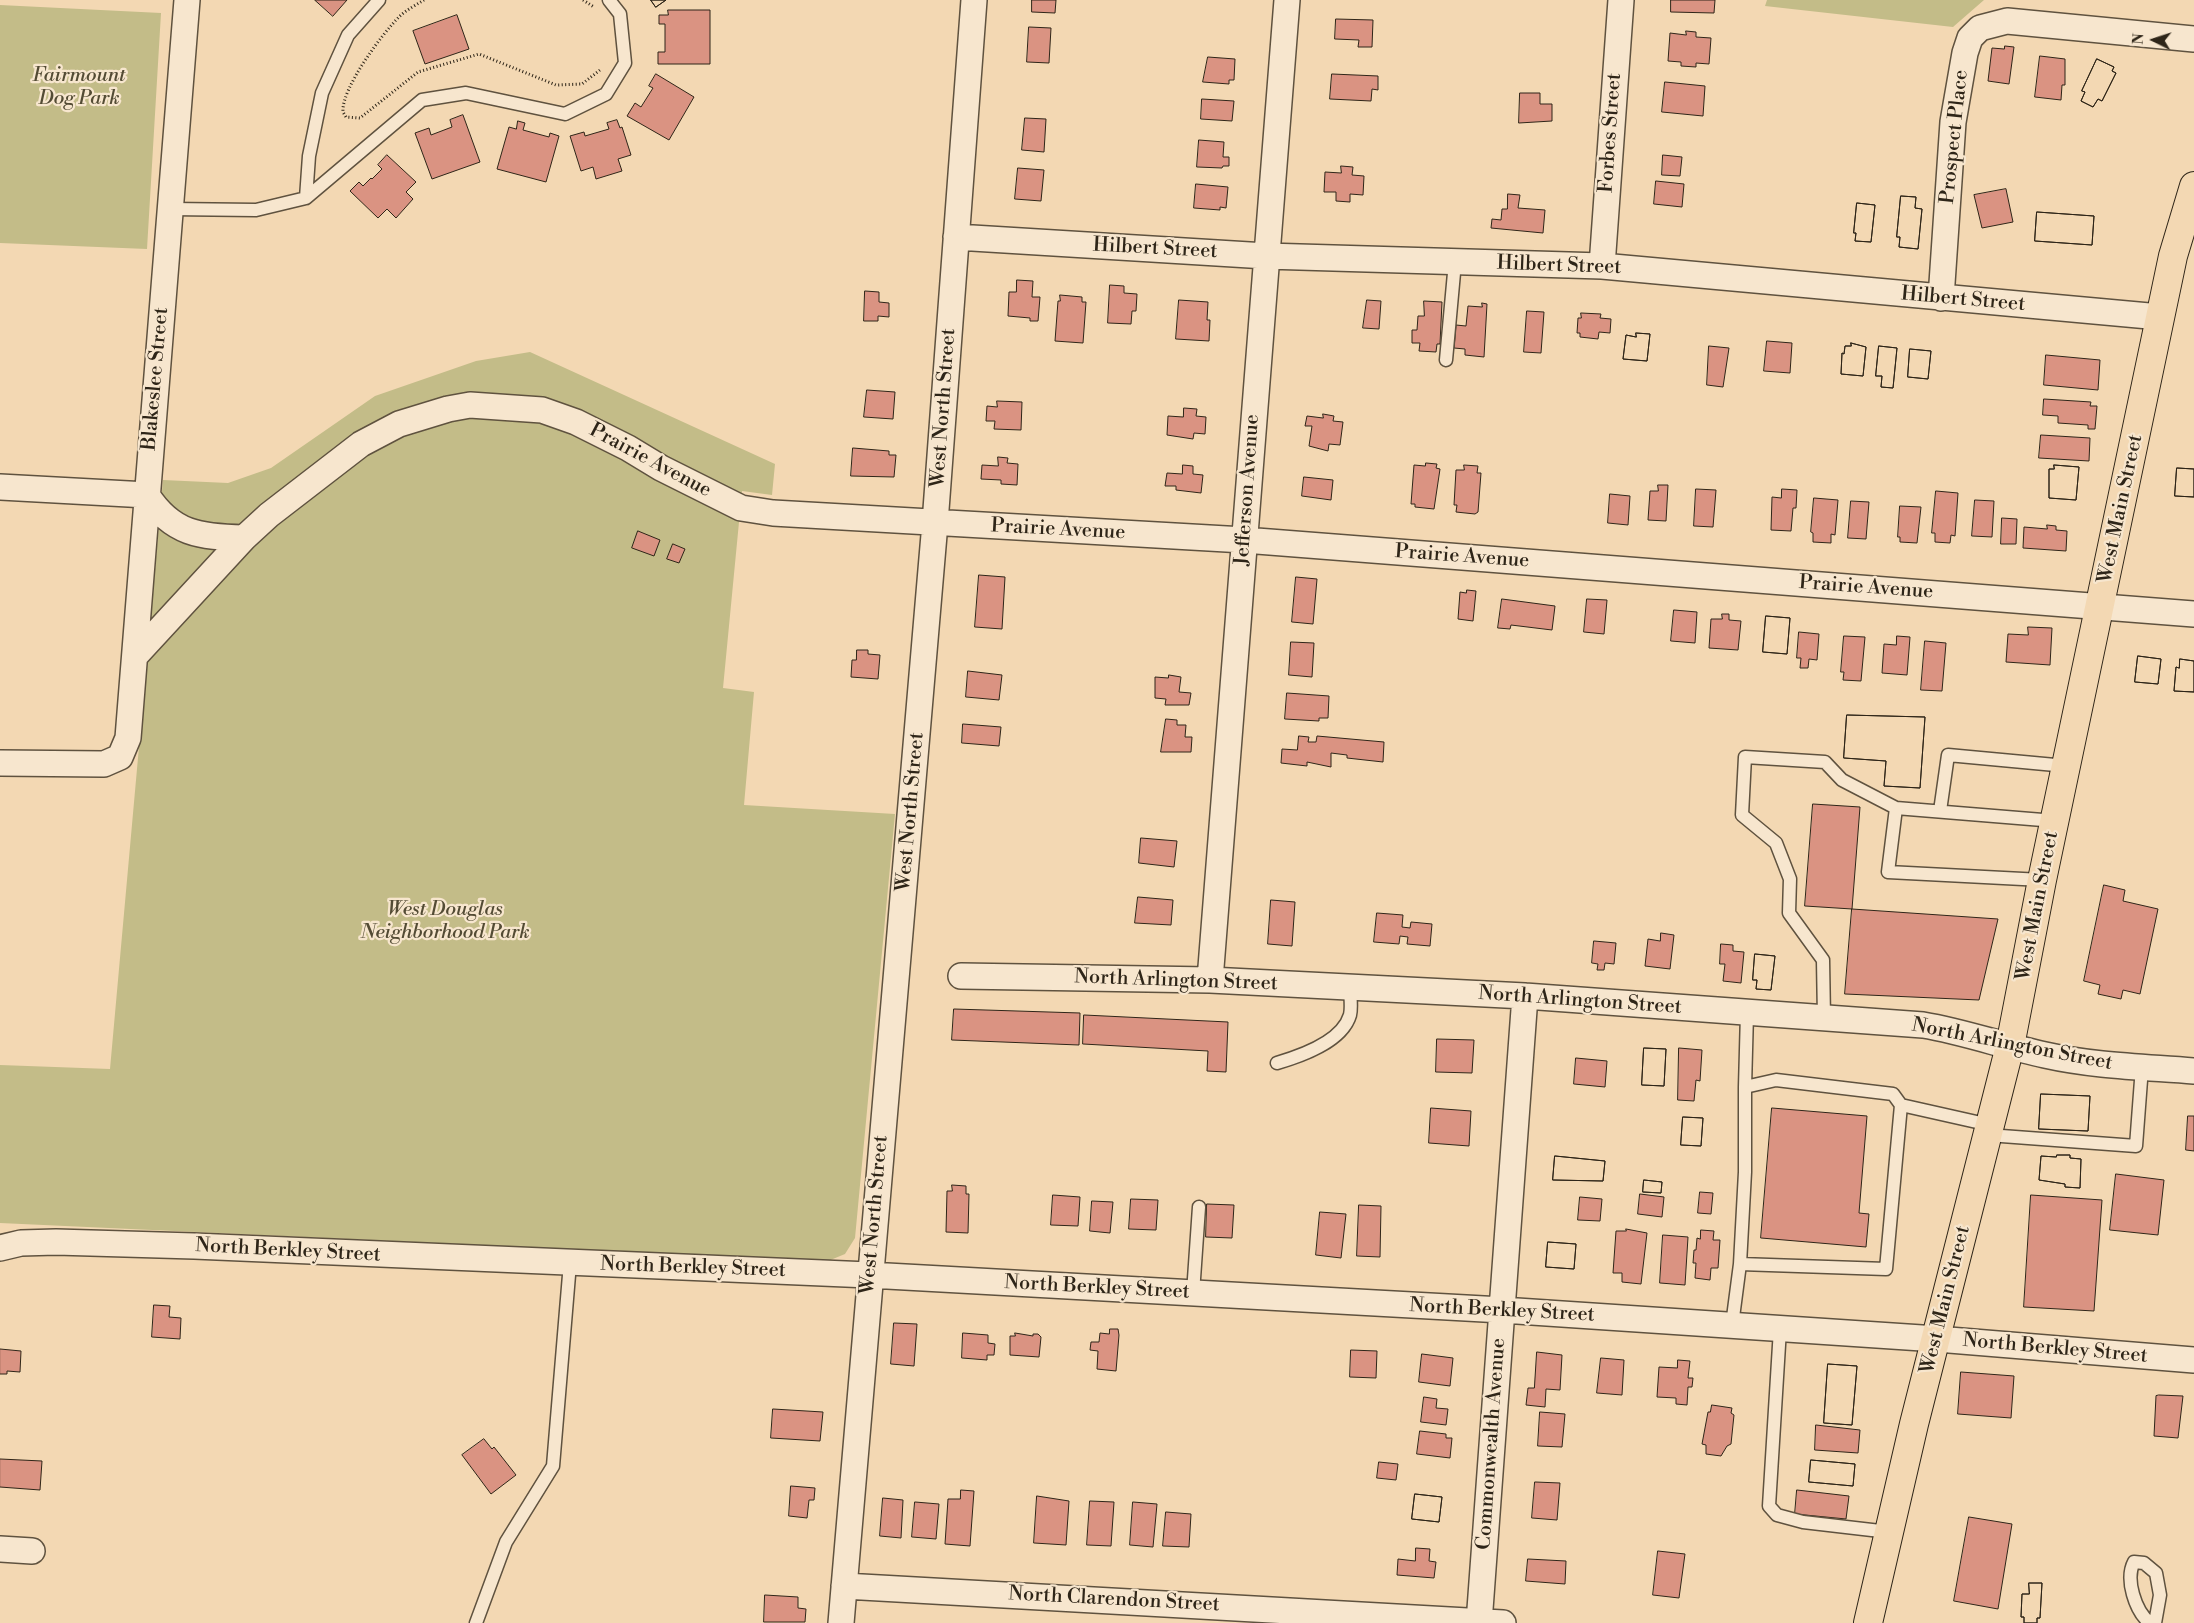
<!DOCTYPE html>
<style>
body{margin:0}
#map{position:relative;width:2194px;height:1623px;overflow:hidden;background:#f3d8b3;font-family:"Libre Bodoni",serif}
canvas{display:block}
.north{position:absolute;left:2129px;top:15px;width:50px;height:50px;-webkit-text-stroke:4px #f7e6ce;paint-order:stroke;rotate:274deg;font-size:14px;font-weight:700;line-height:20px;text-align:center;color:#2e2518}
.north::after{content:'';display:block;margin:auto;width:18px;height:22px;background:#2e2518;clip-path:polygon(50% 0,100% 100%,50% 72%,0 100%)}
</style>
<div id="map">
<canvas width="2194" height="1623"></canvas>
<div class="north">N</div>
</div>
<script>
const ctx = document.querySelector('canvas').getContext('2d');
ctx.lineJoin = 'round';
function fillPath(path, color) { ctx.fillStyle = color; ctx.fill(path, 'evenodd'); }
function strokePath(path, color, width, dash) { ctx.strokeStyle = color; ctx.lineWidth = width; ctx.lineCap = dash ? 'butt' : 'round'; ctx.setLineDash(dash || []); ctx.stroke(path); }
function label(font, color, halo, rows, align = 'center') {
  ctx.font = font + ' "Libre Bodoni",serif'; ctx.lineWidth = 4.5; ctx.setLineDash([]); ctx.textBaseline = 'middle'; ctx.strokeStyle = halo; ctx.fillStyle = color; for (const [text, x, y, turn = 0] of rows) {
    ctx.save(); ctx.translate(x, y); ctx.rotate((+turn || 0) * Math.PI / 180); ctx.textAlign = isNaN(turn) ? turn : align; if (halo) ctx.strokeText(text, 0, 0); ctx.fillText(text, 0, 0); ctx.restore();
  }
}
fillPath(new Path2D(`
 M1767 0H1984L1953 27 1765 6Z
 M0 5 161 13 147 249 0 243Z
 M530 352 775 464 772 495 742 491 723 688 754 692 744 805 895 814 855 1238 845 1254 828 1261 0 1223V1065L110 1069 163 480 228 483 271 468 375 396 476 361Z`), '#c3bc88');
const building = new Path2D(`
 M315 0H347L333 16Z
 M651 0H666L656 7Z
 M651 0H666L656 7Z
 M1032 0H1056L1055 13 1032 12Z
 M1671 0H1715L1714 13 1671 12Z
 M668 10H710V64H658V52H665V24H659V15H668Z
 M457 15 469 49 425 64 413 31Z
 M1336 19 1373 20 1372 47H1358L1359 40 1335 39Z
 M1029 27 1051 28 1049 63 1027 62Z
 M1686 31 1696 32V37L1711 38 1709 64 1696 63V67L1681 66V62L1668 61 1670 33 1686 35Z
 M2005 46 2014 47 2009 84 1988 81 1992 48 2004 49Z
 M2040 56 2065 59V85H2062L2061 100 2035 97Z
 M1208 57 1235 59 1234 80H1229V84L1203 82Z
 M2097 59 2114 67 2112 71 2116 73 2102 101 2098 99 2093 107 2081 101 2085 92 2082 91Z
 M2097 59 2114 67 2112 71 2116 73 2102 101 2098 99 2093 107 2081 101 2085 92 2082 91Z
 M656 74 694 97 669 140 627 116 635 103 641 107 653 88 649 86Z
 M1332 74 1378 76V90L1372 89 1371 101 1330 99Z
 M1665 82 1705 86 1703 116 1662 112Z
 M1520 93H1540V104H1552V121L1519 123Z
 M1202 99 1234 101 1232 121 1201 119Z
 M463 115 480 162 432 179 415 133 429 128 431 135 452 127 450 120Z
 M1025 118 1046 119 1044 152 1022 150Z
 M617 120 620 128 622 127 631 155 618 159 622 171 596 179 593 167 581 171 570 136 584 132 585 136 609 129 607 123Z
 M518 121 525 123 523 130 549 137 550 133 559 136 546 182 497 169 509 127 516 129Z
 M1199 140 1224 142 1223 157H1229V166H1223L1222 168 1197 167Z
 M387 155 416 182 406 192 413 199 396 218 387 209 378 218 350 191 359 182 363 186 371 178 372 179 382 169 378 165Z
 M1663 155 1682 157 1680 176 1662 175Z
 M1341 166 1353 167 1352 175 1364 176 1363 195 1350 194V202L1336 201V192H1324L1325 172 1341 173Z
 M1018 168 1044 170 1041 201 1015 199Z
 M1656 181 1684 184 1682 207 1654 204Z
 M1196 184 1228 187 1226 208 1220 207V210L1194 208Z
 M2006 189 2013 222 1982 228 1974 195Z
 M1508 194 1520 195 1518 208 1545 210 1543 233 1491 228 1492 219 1501 220 1502 209H1507Z
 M1901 196 1916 197 1915 208 1922 209 1918 249 1899 247 1900 237H1897Z
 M1901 196 1916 197 1915 208 1922 209 1918 249 1899 247 1900 237H1897Z
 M1857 203 1875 205 1871 242 1855 241 1856 233H1854Z
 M1857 203 1875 205 1871 242 1855 241 1856 233H1854Z
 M2037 212 2094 216 2092 245 2035 241Z
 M2037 212 2094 216 2092 245 2035 241Z
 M1017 280 1033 281 1032 297H1040L1038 321H1030V318L1008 316 1009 292H1016Z
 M1110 285 1124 286V293L1137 294 1136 311H1132L1131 324 1108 323Z
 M865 291 879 292V302L889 303V317L878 316V321H864Z
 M1060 295 1082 297V302H1086L1083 343 1055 341 1058 301H1060Z
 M1179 300 1208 302 1207 320H1210L1209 341 1176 339Z
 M1367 300 1381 301 1379 329 1363 328Z
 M1424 301 1442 302 1440 344H1437L1436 352 1419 351 1420 343H1412V330H1417L1418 316H1424Z
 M1482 303 1487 304 1484 357 1465 355V349L1454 348 1456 325 1466 326 1468 306 1482 307Z
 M1527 311 1544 312 1541 353 1524 352Z
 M1581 313 1601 314 1600 318 1611 319 1610 333 1599 332 1598 339 1580 337V333H1577L1578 318H1581Z
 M1636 333 1650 334 1647 361 1623 359 1626 335 1636 337Z
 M1636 333 1650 334 1647 361 1623 359 1626 335 1636 337Z
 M1767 341 1792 343 1790 373 1764 371Z
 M1851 343 1866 347 1863 376 1841 374 1842 353 1844 354 1845 346H1851Z
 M1851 343 1866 347 1863 376 1841 374 1842 353 1844 354 1845 346H1851Z
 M1709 346 1729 348 1723 387 1707 385Z
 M1879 346 1897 348 1893 388 1881 387 1882 376H1876Z
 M1879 346 1897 348 1893 388 1881 387 1882 376H1876Z
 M1910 349 1931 351 1928 379 1908 377Z
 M1910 349 1931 351 1928 379 1908 377Z
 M2046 355 2100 360 2098 390 2044 385Z
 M867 390 895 392 893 419 864 417Z
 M2044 399 2091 402 2090 406H2097L2095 429H2088V425L2058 423V416L2043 415Z
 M997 401 1022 402 1021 430 994 429 995 421H986L987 406 997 407Z
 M1184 408 1197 409 1196 416 1206 417 1205 434 1194 433 1193 439 1167 435 1168 416 1183 417Z
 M1323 414 1334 416 1333 421 1343 422 1340 445 1329 444 1328 451 1309 446 1312 426H1305L1307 416 1323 418Z
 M2041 435 2090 438 2089 461 2039 458Z
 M853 448 889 451V455H896L894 477 851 476Z
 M998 457 1008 458 1007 463 1018 464 1017 485 1001 484V480L981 479 982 465 998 466Z
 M1426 463 1437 464 1436 468 1440 469 1434 509 1415 507V504H1411L1414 465 1425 466Z
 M1183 465 1193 466V474L1203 475 1201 493 1176 490V486H1165L1167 473 1182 474Z
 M1464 465 1478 466 1477 473H1481L1478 512 1475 514 1456 512 1457 505H1454L1456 470H1464Z
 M2054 465 2079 467 2076 500 2049 498V469H2054Z
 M2054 465 2079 467 2076 500 2049 498V469H2054Z
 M2177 468 2194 469V497L2175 496Z
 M2177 468 2194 469V497L2175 496Z
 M1304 477 1333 480 1331 500 1302 496Z
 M1658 485H1668L1666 521 1648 520 1650 491H1658Z
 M1696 489 1716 490 1713 527 1694 526Z
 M1782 489 1797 490 1796 508H1793L1791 531 1771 530 1772 497 1781 498Z
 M1936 491 1958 493 1955 536 1951 535 1950 543 1935 542V533H1932Z
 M1610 494 1630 496 1628 525 1608 523Z
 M1814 498 1838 500 1835 535 1831 534V543L1813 542V533L1811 532Z
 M1975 500 1994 501 1992 537 1972 536Z
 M1851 501 1869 502 1866 539 1848 538Z
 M1900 506 1921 507 1917 543 1900 542V537H1898Z
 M2002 518 2017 519 2016 544H2001Z
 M2047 525 2056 526V530L2067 531 2066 551 2023 548 2024 527 2047 529Z
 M638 531 660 540 654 556 632 548Z
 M673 544 685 549 679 563 667 559Z
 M979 575 1005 577 1002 629 975 627Z
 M1296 577 1317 579 1313 624 1292 622Z
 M1467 590 1476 591 1473 621 1458 619 1460 592 1466 593Z
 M1502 599 1555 606 1552 630 1511 625 1510 629 1498 628Z
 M1587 599 1607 600 1604 634 1584 632Z
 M1674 610 1697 612 1695 643 1671 641Z
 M1722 614H1729V620L1741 621 1738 650 1709 648 1711 619H1722Z
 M1766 616 1790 618 1787 654 1763 652Z
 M1766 616 1790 618 1787 654 1763 652Z
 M2028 627 2052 628 2050 665 2006 662 2008 634 2028 635Z
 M1799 632 1819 634 1817 660 1809 659 1808 668H1800L1801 658H1797Z
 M1844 636 1865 637 1861 681 1843 680 1844 672H1841Z
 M1897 636 1910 637 1907 675 1882 673 1884 644 1896 645Z
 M1925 641 1946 643 1942 691 1921 690Z
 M1291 642 1314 643 1312 677 1289 675Z
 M857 650H868V654L880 655 878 679 851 677 852 660H856Z
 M2138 656 2161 659 2158 684 2135 682Z
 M2138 656 2161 659 2158 684 2135 682Z
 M2180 659 2194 661V692L2174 691 2176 667 2179 668Z
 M2180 659 2194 661V692L2174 691 2176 667 2179 668Z
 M968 671 1002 675 999 700 966 697Z
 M1169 675 1181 677 1179 692 1191 693 1189 705H1165L1166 699 1155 698V677L1168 678Z
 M1287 693 1329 696 1328 718H1319V721L1285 719Z
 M1847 715 1925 717 1920 788 1884 786 1886 761 1844 758Z
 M1847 715 1925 717 1920 788 1884 786 1886 761 1844 758Z
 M1166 719 1177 720V725H1186L1185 737H1192L1191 752H1161Z
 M963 724 1001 727 999 746 962 743Z
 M1299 736 1309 737 1308 742H1316L1317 736 1384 742 1383 762 1347 758V755L1331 753V767L1307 762V766L1281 763 1282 749 1297 750Z
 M1813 804 1860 807 1852 909 1805 906Z
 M1141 838 1177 841 1174 867 1139 863Z
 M2104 885 2125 890 2123 901 2158 909 2140 994 2123 990 2121 999 2098 994 2100 985 2084 981Z
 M1138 897 1173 900 1171 925 1135 923Z
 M1271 900 1295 902 1292 946 1268 944Z
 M1852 909 1998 919 1979 1000 1845 994Z
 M1377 913 1403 915 1402 927 1410 928 1411 922 1432 924 1430 946 1407 944 1408 937 1400 936 1399 944 1374 942Z
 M1661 933 1674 935 1670 969 1645 966 1648 939 1660 941Z
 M1594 941 1616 943 1614 964 1605 963 1604 970H1597L1598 964 1592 963Z
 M1721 944 1733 945V951L1744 952 1741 983 1723 981 1725 964H1720Z
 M1755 954 1775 956 1771 990 1756 989 1757 980H1753Z
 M1755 954 1775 956 1771 990 1756 989 1757 980H1753Z
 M954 1009 1080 1013 1079 1045 952 1040Z
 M1084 1015 1228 1022 1226 1072 1207 1071 1208 1051 1083 1044Z
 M1437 1039 1474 1040 1472 1073 1436 1072Z
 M1644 1048 1666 1049 1664 1086 1642 1085Z
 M1644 1048 1666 1049 1664 1086 1642 1085Z
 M1679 1048 1702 1050 1700 1081 1696 1080 1694 1101 1678 1100Z
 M1576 1058 1607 1061 1605 1087 1574 1084Z
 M2041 1094 2090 1096 2088 1131 2039 1129Z
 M2041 1094 2090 1096 2088 1131 2039 1129Z
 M1431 1108 1471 1111 1469 1146 1429 1143Z
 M1772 1108 1867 1116 1859 1213 1869 1214 1866 1247 1761 1238Z
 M2188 1116H2194V1151L2186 1150Z
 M1683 1117 1703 1118 1701 1146 1681 1145Z
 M1683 1117 1703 1118 1701 1146 1681 1145Z
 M2057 1155H2070V1158L2081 1159 2080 1188 2065 1187V1184L2039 1180 2041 1156 2056 1157Z
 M2057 1155H2070V1158L2081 1159 2080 1188 2065 1187V1184L2039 1180 2041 1156 2056 1157Z
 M1555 1156 1605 1161 1603 1181 1553 1180Z
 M1555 1156 1605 1161 1603 1181 1553 1180Z
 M2116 1174 2164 1180 2158 1235 2110 1230Z
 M1644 1180 1662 1182 1661 1193 1643 1192Z
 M1644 1180 1662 1182 1661 1193 1643 1192Z
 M952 1185 966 1186V1194H969L968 1233 946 1232 947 1191H952Z
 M1700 1192 1713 1193 1711 1214 1698 1213Z
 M1640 1194 1664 1197 1662 1217 1638 1214Z
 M1053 1195 1080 1197 1078 1226 1051 1225Z
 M2031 1195 2102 1200 2094 1311 2024 1307Z
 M1580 1197 1602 1199 1600 1221 1578 1220Z
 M1131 1199 1158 1200 1156 1230 1129 1229Z
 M1092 1201 1113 1202 1110 1233 1090 1231Z
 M1207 1204 1234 1205 1232 1238 1206 1237Z
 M1359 1205 1381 1206 1380 1257 1357 1256Z
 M1320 1212 1346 1214 1341 1258 1316 1255Z
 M1626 1229 1647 1233 1641 1284 1622 1282V1273H1613L1616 1231H1626Z
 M1701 1230 1714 1231 1713 1240H1720L1718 1268H1711L1710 1280 1695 1278 1696 1263H1693L1694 1250H1696L1697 1238 1700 1239Z
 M1663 1235 1688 1237 1685 1285 1660 1283Z
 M1548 1242 1576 1244 1574 1269 1546 1267Z
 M1548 1242 1576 1244 1574 1269 1546 1267Z
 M154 1305 170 1306 169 1317 181 1318 180 1339 152 1337Z
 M894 1323 917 1324 914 1366 891 1364Z
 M1110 1329H1118L1119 1335 1116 1371 1097 1369 1098 1351 1090 1350 1091 1342H1099L1100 1333 1109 1334Z
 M963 1333 988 1335V1343L995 1344 994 1355H987V1360L962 1358Z
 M1015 1333 1033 1336V1334H1038L1041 1337 1039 1357 1010 1355V1336H1015Z
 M0 1349 21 1351 20 1372 7 1371V1374H0Z
 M1351 1350 1377 1351 1376 1378 1350 1377Z
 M1537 1352 1562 1355 1560 1390 1546 1389 1545 1407 1526 1405 1528 1388H1534Z
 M1422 1354 1453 1358 1450 1386 1419 1382Z
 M1601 1358 1624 1360 1622 1395 1597 1393Z
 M1678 1360 1690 1361 1688 1378H1693L1692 1387H1688L1687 1405 1676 1404V1398L1657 1397 1659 1367 1677 1368Z
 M1828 1364 1857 1366 1852 1425 1824 1423Z
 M1828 1364 1857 1366 1852 1425 1824 1423Z
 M1961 1372 2014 1376 2011 1418 1958 1414Z
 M2159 1395 2183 1396 2178 1438 2154 1436 2156 1396Z
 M1424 1397 1437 1399 1436 1408 1448 1409 1446 1425 1421 1422Z
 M1712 1405 1732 1408 1731 1413 1734 1415 1731 1444 1727 1446 1721 1456 1706 1454V1445L1702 1444 1708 1412H1710Z
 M773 1409 823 1412 820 1441 771 1438Z
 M1540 1412 1565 1414 1562 1447 1538 1446Z
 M1816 1425 1860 1430 1858 1453 1815 1450Z
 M1420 1431 1446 1434V1438H1452L1450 1458 1417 1454Z
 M484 1439 492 1449 494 1447 516 1475 491 1494 462 1455Z
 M0 1459 42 1461 40 1490 0 1487Z
 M1811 1460 1855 1464 1853 1486 1809 1482Z
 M1811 1460 1855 1464 1853 1486 1809 1482Z
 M1379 1462 1398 1464 1396 1480 1377 1478Z
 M1535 1482 1560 1483 1557 1520 1532 1518Z
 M791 1486 815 1488 814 1500H809L807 1518 789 1516Z
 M961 1490 974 1491 970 1546 945 1544 948 1499H960Z
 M1797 1490 1849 1496 1846 1519 1795 1514Z
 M1415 1494 1442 1497 1439 1522 1412 1519Z
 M1415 1494 1442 1497 1439 1522 1412 1519Z
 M1037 1496 1069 1501 1066 1545 1034 1543Z
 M883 1498 903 1500 901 1538 880 1536Z
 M1090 1501 1114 1502 1111 1546 1087 1545Z
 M915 1502 939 1504 936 1539 912 1537Z
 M1133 1502 1157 1504 1153 1547 1130 1545Z
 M1166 1512 1191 1514 1189 1547 1163 1546Z
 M1969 1517 2012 1524 1998 1609 1954 1601Z
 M1416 1548 1430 1549 1429 1561 1436 1562 1434 1578 1397 1575 1398 1559 1415 1561Z
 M1658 1551 1685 1554 1679 1598 1653 1595Z
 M1528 1559 1566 1561 1565 1584 1526 1581Z
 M2029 1583H2042L2040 1618H2037V1623H2024V1617H2021L2022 1594H2029Z
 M2029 1583H2042L2040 1618H2037V1623H2024V1617H2021L2022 1594H2029Z
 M765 1595 798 1597V1608L806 1609 805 1622H764Z`);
fillPath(building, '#da9382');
strokePath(building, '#2e2518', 1);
const lane = new Path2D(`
 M306 198 309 156 322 93 348 35 379 0
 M170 209 256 210 306 198 422 100 466 93 565 114 606 94 625 63 620 14 609 0
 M1446 360 1455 262
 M1896 808 1888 872 2042 880
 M1940 811 1948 755 2066 766
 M1824 1018 1823 960 1789 913 1790 879 1776 843 1742 815 1745 757 1825 762 1842 780 1896 808 2055 821
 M1277 1063C1301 1056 1342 1042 1350 1015 1352 1007 1350 996 1350 987
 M1745 1087 1747 1013
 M1988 1135 2136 1146 2142 1067
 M1740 1264 1745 1172V1087L1776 1080 1893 1094 1901 1105
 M1193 1293 1199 1207
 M1732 1325 1740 1264 1886 1269 1901 1105 1990 1125
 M1780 1329 1769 1506 1777 1515 1803 1522 1889 1532
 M476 1623 506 1542 553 1466 570 1263
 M2150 1623C2135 1611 2125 1579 2134 1562L2144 1563 2156 1573 2160 1595 2155 1623`);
const street = new Path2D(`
 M956 237 1266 256 1602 266 2160 317
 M1602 266 1621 0
 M1941 298 1953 122 1965 53 1970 38 1980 28 2007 21 2194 39
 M0 487 147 495C172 534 200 537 244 538L269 515 361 444 399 424 448 409 470 405 542 410 576 422 628 448 661 468 741 508 773 513 1244 540 2194 614
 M136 655 244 538
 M0 763 104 764 120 757 128 738 187 0
 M961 976 1210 980 1525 996 1923 1025C1965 1032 2003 1046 2045 1055 2094 1066 2144 1067 2194 1071
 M1210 980 1287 0
 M0 1248 21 1243 56 1242 194 1246 869 1275 1502 1310 1937 1339 2194 1360
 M0 1549 32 1551
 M844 1586 1503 1623
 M841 1623 935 523 974 0
 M1479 1623 1525 996`);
const primary = new Path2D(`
 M1868 1623 1914 1424 2010 1046 2042 880 2173 256 2194 186`);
strokePath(lane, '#5f523f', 15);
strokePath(street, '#5f523f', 28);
strokePath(primary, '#2e2518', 30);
strokePath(new Path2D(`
 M424 0C416 5 406 10 399 17 382 34 341 89 343 112L346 117 360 118 418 72 479 54 556 85 582 84 600 70
 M583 0 594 7`), '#2e2518', 3, [1, 2.5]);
strokePath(lane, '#f7e6ce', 12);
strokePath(street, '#f7e6ce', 25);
strokePath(primary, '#f3d8b3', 28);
label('italic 20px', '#534b34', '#f7e6ce', [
 ["Fairmount",79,76],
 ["Dog Park",79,99],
 ["West Douglas",445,910],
 ["Neighborhood Park",445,933]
]);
label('20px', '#2e2518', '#f7e6ce', [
 ["Forbes Street",1611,133,-86],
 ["Prospect Place",1955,137,-84],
 ["Hilbert Street",1155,249,3],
 ["Hilbert Street",1559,266,2],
 ["Hilbert Street",1963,300,5],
 ["Blakeslee Street",156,379,-85],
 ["West North Street",944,408,-86],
 ["Prairie Avenue",650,461,28],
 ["Jefferson Avenue",1248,490,-86],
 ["West Main Street",2121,509,-78],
 ["Prairie Avenue",1058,530,3],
 ["Prairie Avenue",1462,557,4],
 ["Prairie Avenue",1866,588,4],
 ["West North Street",911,812,-85],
 ["West Main Street",2038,906,-79],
 ["North Arlington Street",1176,981,2],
 ["North Arlington Street",1580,1001,4],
 ["North Arlington Street",2012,1045,11],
 ["West North Street",875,1215,-85],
 ["North Berkley Street",288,1251,3],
 ["North Berkley Street",693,1268,2],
 ["North Berkley Street",1097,1288,3],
 ["West Main Street",1946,1300,-76],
 ["North Berkley Street",1502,1311,3],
 ["North Berkley Street",2055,1349,5],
 ["Commonwealth Avenue",1492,1444,-86],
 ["North Clarendon Street",1114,1600,3]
]);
</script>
